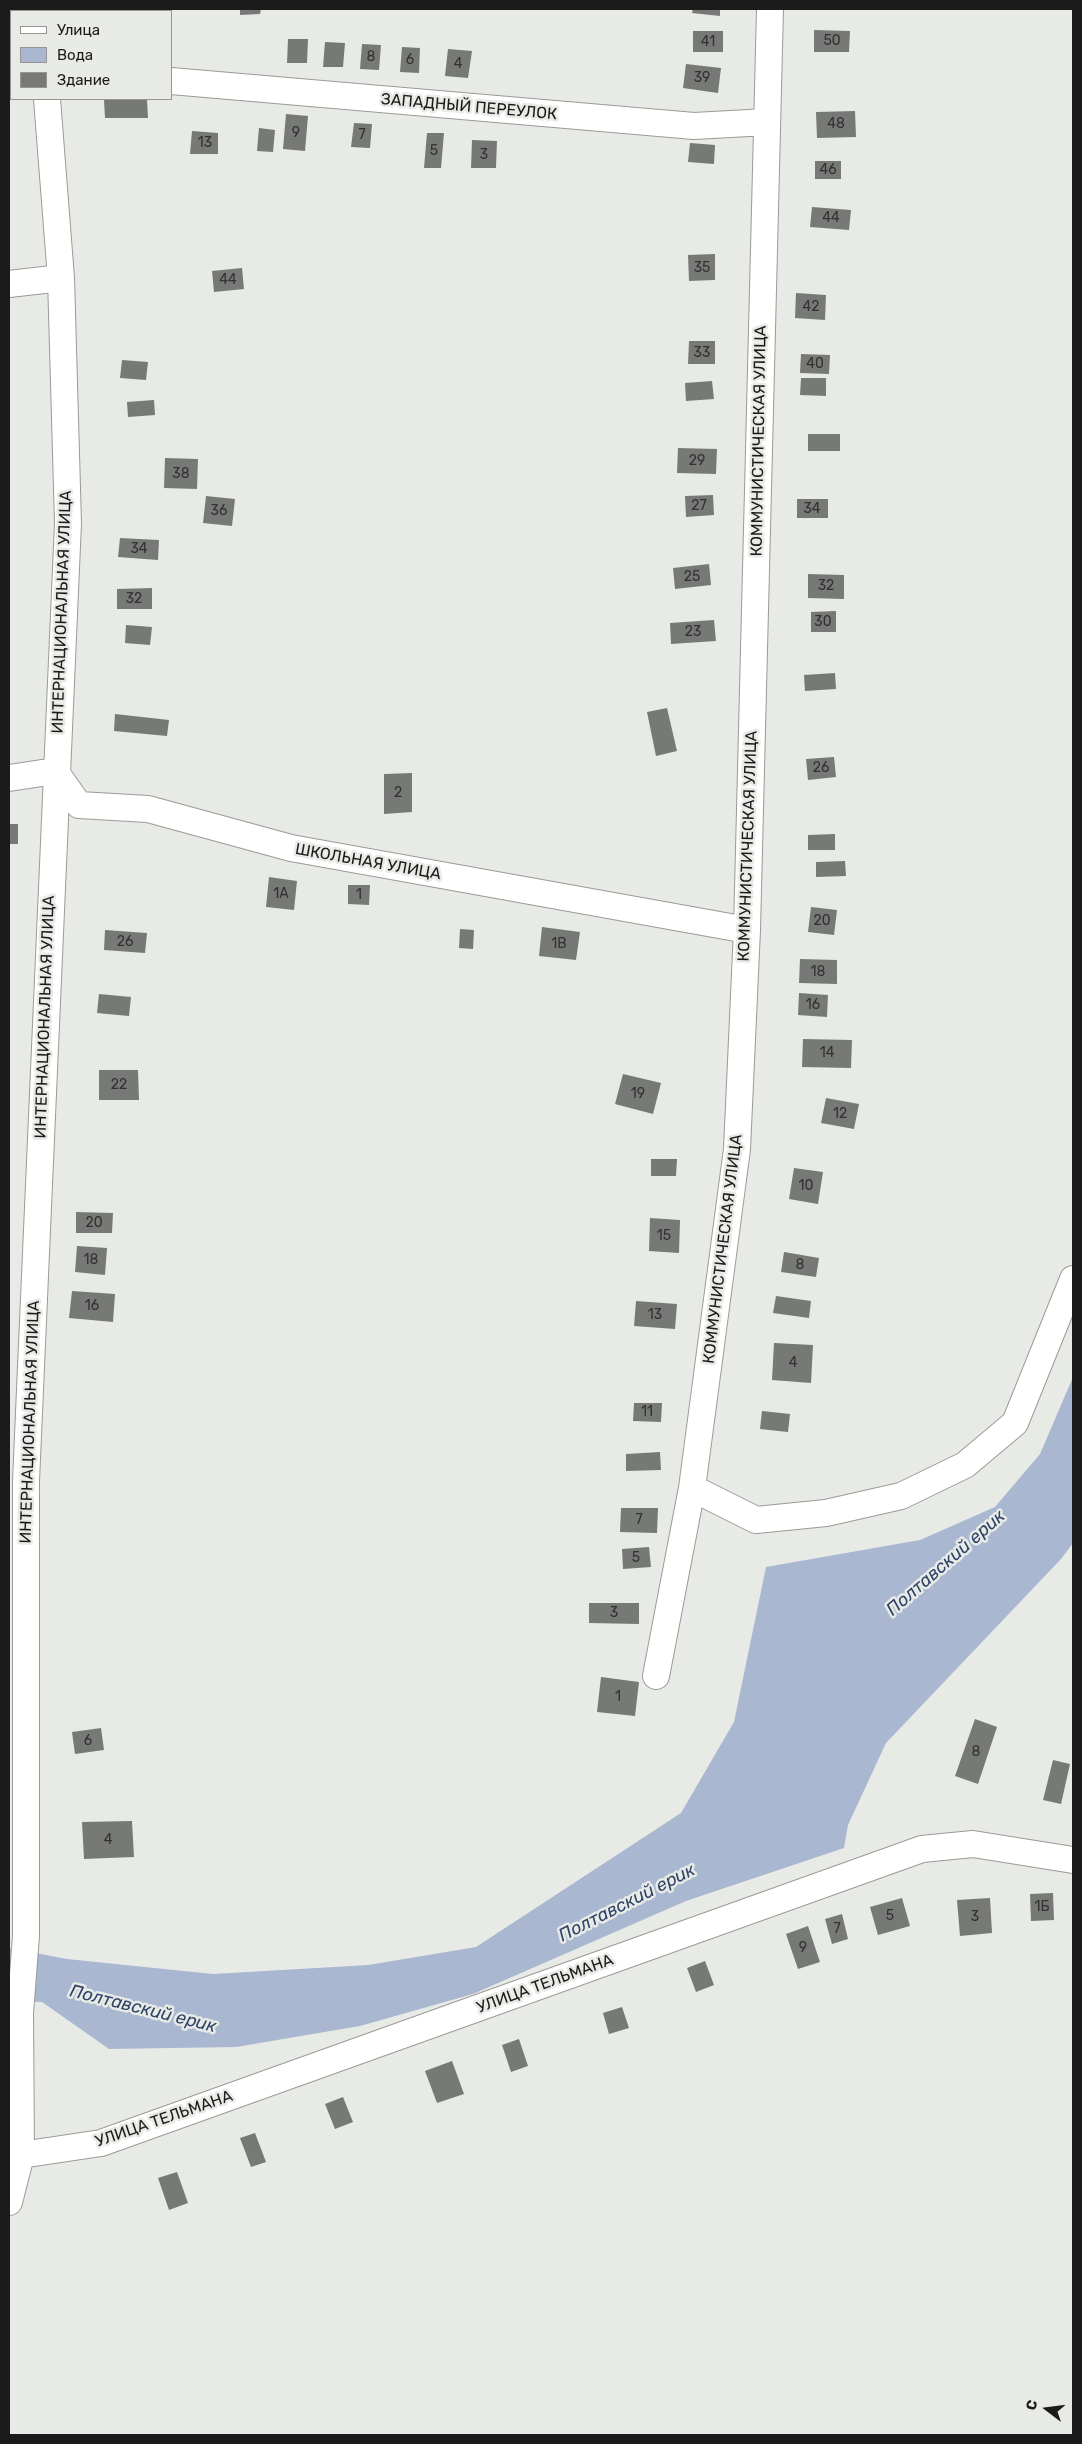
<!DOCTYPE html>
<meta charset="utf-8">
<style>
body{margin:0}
#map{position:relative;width:1082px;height:2444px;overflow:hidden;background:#e8eae6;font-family:Rubik,sans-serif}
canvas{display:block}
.frame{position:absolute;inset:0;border:10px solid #1a1b1a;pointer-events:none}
.legend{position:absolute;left:10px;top:10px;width:162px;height:90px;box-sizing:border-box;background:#e8eae6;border:1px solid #969794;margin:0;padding:6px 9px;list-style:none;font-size:15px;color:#1a1b1a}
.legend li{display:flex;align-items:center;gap:10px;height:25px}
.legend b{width:25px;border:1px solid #969794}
.north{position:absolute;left:1022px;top:2384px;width:50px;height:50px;-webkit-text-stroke:4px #e8eae6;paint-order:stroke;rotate:285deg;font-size:14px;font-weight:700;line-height:20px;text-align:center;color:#1a1b1a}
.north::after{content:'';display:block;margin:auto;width:18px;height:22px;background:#1a1b1a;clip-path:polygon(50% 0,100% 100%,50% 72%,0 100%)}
</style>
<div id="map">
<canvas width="1082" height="2444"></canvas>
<div class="frame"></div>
<ul class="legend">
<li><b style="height:6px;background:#fff"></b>Улица</li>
<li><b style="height:14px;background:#a9b7d1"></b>Вода</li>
<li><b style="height:14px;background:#777976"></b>Здание</li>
</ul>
<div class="north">С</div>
</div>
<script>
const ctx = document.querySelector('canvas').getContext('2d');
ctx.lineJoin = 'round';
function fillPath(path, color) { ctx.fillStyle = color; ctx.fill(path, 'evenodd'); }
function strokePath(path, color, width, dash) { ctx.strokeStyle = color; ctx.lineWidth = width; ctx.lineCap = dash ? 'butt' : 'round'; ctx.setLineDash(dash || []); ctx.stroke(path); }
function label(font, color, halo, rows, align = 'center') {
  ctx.font = font + ' Rubik,sans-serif'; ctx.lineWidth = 5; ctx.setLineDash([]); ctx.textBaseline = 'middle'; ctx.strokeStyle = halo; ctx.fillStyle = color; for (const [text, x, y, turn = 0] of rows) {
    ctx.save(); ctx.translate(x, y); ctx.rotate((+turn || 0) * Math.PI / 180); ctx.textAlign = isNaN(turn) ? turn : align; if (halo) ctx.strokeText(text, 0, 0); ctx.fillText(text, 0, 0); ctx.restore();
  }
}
fillPath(new Path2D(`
 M1073 1377V1543L1061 1559 886 1743 848 1825 844 1848 686 1901 473 1994 360 2026 236 2047 109 2049 42 2002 9 2001V1948L67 1959 213 1974 368 1965 476 1947 681 1813 734 1722 766 1567 920 1540 995 1507 1040 1454Z`), '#a9b7d1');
fillPath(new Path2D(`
 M240 9H261L260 14 240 15Z
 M693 9H720V16L692 13Z
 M814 30 850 31 849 52H814Z
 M693 31H723V52H693Z
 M288 39H308L307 63H287Z
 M325 42 345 43 343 67H323Z
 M362 44 381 45 379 70 360 69Z
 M402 47 420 48 419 73 400 72Z
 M448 49 472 51 468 78 445 76Z
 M686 64 721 68 718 93 683 88Z
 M147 99 148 118H105L104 100Z
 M855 111 856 137 817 138 816 112Z
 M286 114 308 116 305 151 283 149Z
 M354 123 372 124 370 148 351 147Z
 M259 128 275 130 273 152 257 151Z
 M192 131 218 133V154H190Z
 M427 133H444L441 168H424Z
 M472 140 497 141 496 168H471Z
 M690 143 715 145 714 164 688 162Z
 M815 161H841V179H815Z
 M812 207 851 210 849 230 810 227Z
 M715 254V280L689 281 688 255Z
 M242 268 244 289 214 292 212 271Z
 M796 293 826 295 825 320 795 318Z
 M689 341H715V364H688Z
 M801 354 830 355 829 374 800 373Z
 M122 360 148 362 146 380 120 378Z
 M801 378H826V396L800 395Z
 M712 381 714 399 686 401 685 383Z
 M154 400 155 415 128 417 127 402Z
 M808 434H840V451H808Z
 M678 448 717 449 716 474 677 473Z
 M165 458 198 459 197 489 164 488Z
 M713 495 714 515 686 517 685 496Z
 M206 496 235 499 232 526 203 523Z
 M797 499H828V518H797Z
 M120 538 159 540 158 560 118 557Z
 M709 564 711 585 675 589 673 568Z
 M808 574 844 575V599L808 598Z
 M152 588V609H117V589Z
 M836 611V632H811V612Z
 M714 620 716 641 671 644 670 623Z
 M126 625 152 627 150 645 125 643Z
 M835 673 836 689 805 691 804 675Z
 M667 708 677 751 656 756 647 712Z
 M115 714 169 720 167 736 114 731Z
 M834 757 836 777 808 780 806 759Z
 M412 773V812L384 814V774Z
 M9 824H18V844H9Z
 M835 834V850H808V835Z
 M845 861 846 876 816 877V862Z
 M269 877 297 881 294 910 266 907Z
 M348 885H370L369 905 348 904Z
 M811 907 837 910 834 935 808 932Z
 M542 927 580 932 576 960 539 956Z
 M460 929 474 930 473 949 459 948Z
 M105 930 147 933 145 953 104 950Z
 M800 959 837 960V984L799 983Z
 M799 993 828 995 827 1017 798 1015Z
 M99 994 131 997 129 1016 97 1013Z
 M803 1039 852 1040 851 1068 802 1067Z
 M99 1070H138L139 1100H99Z
 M623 1074 661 1083 653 1114 615 1104Z
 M826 1098 859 1104 854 1129 821 1123Z
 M651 1159H677L676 1176H651Z
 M794 1168 823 1172 818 1204 789 1199Z
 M76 1212 113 1213 112 1233H76Z
 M650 1218 680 1220 679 1253 649 1251Z
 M77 1246 107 1248 105 1275 75 1272Z
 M784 1252 819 1258 816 1277 781 1272Z
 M72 1291 115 1294 113 1322 69 1318Z
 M776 1296 811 1301 809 1318 773 1313Z
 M636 1301 677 1304 675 1329 634 1326Z
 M774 1343 813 1345 811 1383 772 1380Z
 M634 1403H662L661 1422 633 1421Z
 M762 1411 790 1414 788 1432 760 1429Z
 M660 1452 661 1470 626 1471V1454Z
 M621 1508H658L657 1533 620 1532Z
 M649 1547 651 1567 623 1569 622 1549Z
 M589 1603H639V1624L589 1623Z
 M601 1677 639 1682 635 1716 597 1712Z
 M975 1719 997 1727 978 1784 955 1776Z
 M101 1728 104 1750 75 1754 72 1732Z
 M1053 1760 1070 1764 1061 1804 1043 1800Z
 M132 1821 134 1857 84 1859 82 1822Z
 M1053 1893 1054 1920 1031 1921 1030 1894Z
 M902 1898 910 1926 878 1935 870 1907Z
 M990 1898 992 1933 960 1936 957 1900Z
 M842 1914 848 1939 832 1944 825 1919Z
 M808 1926 820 1962 798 1969 786 1934Z
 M705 1961 714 1985 696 1992 687 1968Z
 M622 2007 629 2028 609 2034 603 2013Z
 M519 2039 528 2066 511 2072 502 2045Z
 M452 2061 464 2094 437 2103 425 2071Z
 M343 2097 353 2122 335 2129 325 2104Z
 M255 2133 266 2162 251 2167 240 2138Z
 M177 2172 188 2203 169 2210 158 2178Z`), '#777976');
const minor = new Path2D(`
 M41 9 42 11
 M171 81 694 126 767 122
 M9 284 61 278
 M9 778 55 771 79 805 148 809 291 848 747 930
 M692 1488 756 1520 826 1513 901 1496 965 1465 1015 1423 1073 1279
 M656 1676 692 1488 737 1149 747 930 770 9
 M21 2155 101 2143 922 1849 973 1844 1073 1860
 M9 2202 21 2155 20 2013 26 1936V1481L68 523 61 278 47 99`);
strokePath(minor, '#9a9b98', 28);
strokePath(minor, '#fff', 26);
label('14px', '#313231', null, [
 ["50",832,41],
 ["41",708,42],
 ["8",371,57],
 ["6",410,60],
 ["4",458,64],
 ["39",702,78],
 ["48",836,124],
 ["9",296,133],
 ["7",362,135],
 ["13",205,143],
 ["5",434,151],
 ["3",484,155],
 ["46",828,170],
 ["44",831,218],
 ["35",702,268],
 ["44",228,280],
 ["42",811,307],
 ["33",702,353],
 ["40",815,364],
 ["29",697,461],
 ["38",181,474],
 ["27",699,506],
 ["34",812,509],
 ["36",219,511],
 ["34",139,549],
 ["25",692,577],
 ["32",826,586],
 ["32",134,599],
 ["30",823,622],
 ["23",693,632],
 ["26",821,768],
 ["2",398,793],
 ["1А",281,894],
 ["1",359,895],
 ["20",822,921],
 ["26",125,942],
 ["1В",559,944],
 ["18",818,972],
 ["16",813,1005],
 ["14",827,1053],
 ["22",119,1085],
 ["19",638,1094],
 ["12",840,1114],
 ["10",806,1186],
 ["20",94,1223],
 ["15",664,1236],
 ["18",91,1260],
 ["8",800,1265],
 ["16",92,1306],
 ["13",655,1315],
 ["4",793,1363],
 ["11",647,1412],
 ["7",639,1520],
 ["5",636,1558],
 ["3",614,1613],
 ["1",618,1697],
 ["6",88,1741],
 ["8",976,1752],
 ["4",108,1840],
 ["1Б",1042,1907],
 ["5",890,1916],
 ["3",975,1917],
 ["7",837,1929],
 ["9",803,1948]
]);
label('16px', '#1a1b1a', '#e8eae6', [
 ["ЗАПАДНЫЙ ПЕРЕУЛОК",469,107,5],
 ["КОММУНИСТИЧЕСКАЯ УЛИЦА",759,441,-89],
 ["ИНТЕРНАЦИОНАЛЬНАЯ УЛИЦА",62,612,-88],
 ["КОММУНИСТИЧЕСКАЯ УЛИЦА",748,846,-88],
 ["ШКОЛЬНАЯ УЛИЦА",368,862,10],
 ["ИНТЕРНАЦИОНАЛЬНАЯ УЛИЦА",45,1017,-88],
 ["КОММУНИСТИЧЕСКАЯ УЛИЦА",723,1249,-83],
 ["ИНТЕРНАЦИОНАЛЬНАЯ УЛИЦА",30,1422,-88],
 ["УЛИЦА ТЕЛЬМАНА",545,1984,-20],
 ["УЛИЦА ТЕЛЬМАНА",164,2119,-19]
]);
label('italic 18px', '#30446a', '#e8eae6', [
 ["Полтавский ерик",946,1563,-41],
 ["Полтавский ерик",627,1903,-27],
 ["Полтавский ерик",143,2009,14]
]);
</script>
